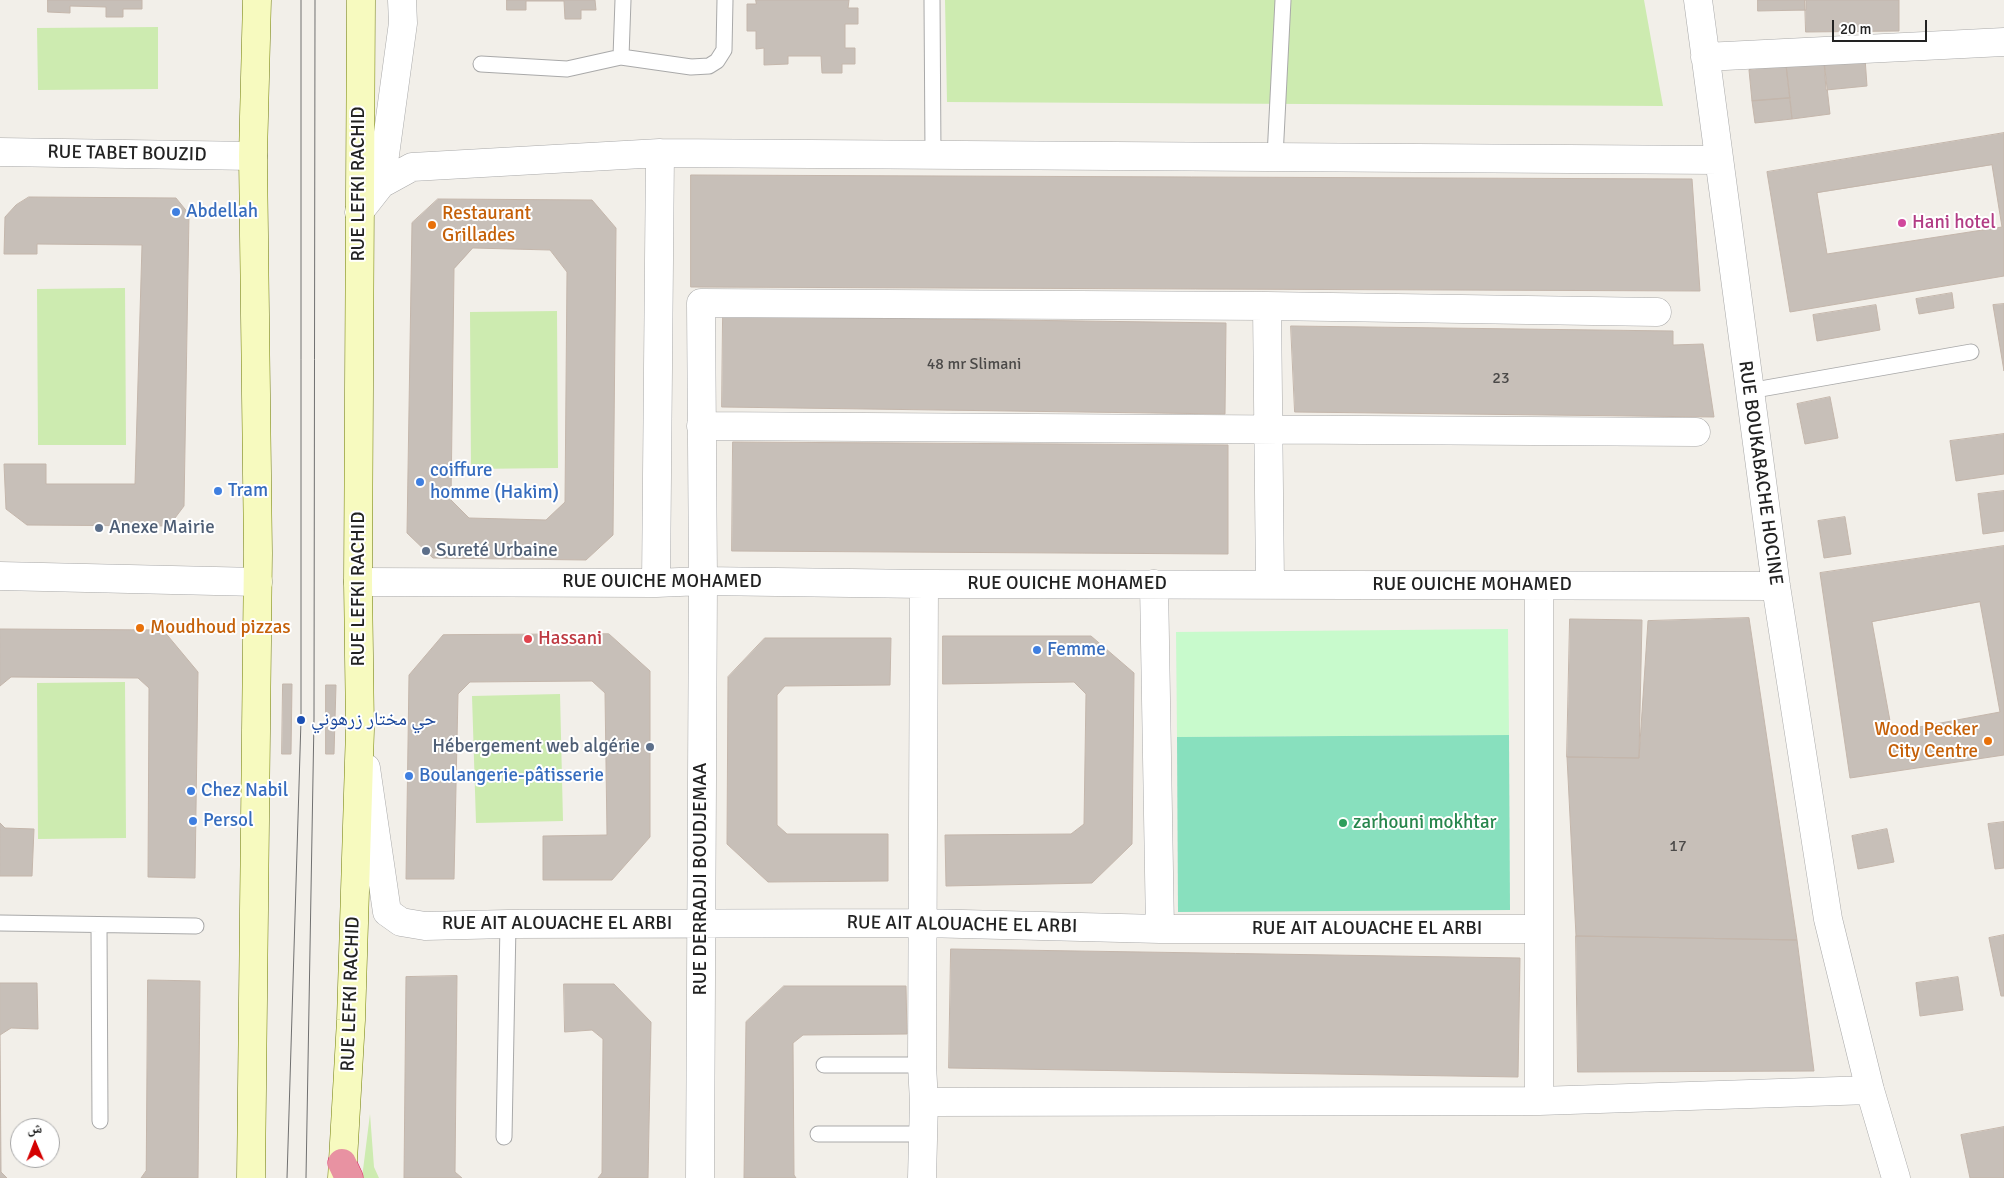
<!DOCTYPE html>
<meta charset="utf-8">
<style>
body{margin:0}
#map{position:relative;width:2004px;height:1178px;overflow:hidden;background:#f2efe9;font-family:Signika,"Noto Naskh Arabic",sans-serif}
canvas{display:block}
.north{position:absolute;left:10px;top:1118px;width:50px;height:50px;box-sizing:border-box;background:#fff;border:1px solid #a7a7a7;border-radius:50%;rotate:359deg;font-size:14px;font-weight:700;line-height:20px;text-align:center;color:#222}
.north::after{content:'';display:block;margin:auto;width:18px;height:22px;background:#d40000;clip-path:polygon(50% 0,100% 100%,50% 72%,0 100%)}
.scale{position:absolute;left:1832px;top:20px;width:95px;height:22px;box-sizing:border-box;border:2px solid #222;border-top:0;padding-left:6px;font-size:15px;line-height:18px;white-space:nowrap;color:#222;-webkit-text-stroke:4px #fff;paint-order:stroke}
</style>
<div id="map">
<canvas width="2004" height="1178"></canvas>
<div class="north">ش</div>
<div class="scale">20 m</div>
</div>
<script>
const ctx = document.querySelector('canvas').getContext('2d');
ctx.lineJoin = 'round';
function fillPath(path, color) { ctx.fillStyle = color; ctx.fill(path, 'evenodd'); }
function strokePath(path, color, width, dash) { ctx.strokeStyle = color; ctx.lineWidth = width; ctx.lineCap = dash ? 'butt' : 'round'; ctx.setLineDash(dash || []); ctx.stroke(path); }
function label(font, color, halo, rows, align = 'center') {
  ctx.font = font + ' Signika,"Noto Naskh Arabic",sans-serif'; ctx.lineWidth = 4; ctx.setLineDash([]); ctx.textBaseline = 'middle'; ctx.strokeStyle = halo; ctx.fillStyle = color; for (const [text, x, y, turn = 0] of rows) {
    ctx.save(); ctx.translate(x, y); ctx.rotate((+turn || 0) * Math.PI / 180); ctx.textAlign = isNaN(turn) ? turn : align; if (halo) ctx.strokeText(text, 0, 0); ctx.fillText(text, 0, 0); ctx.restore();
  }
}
fillPath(new Path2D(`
 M945 0H1644L1663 106 947 102Z
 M158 27V89L38 90 37 28Z
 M125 288 126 445H38L37 289Z
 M557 311 558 468 471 469 470 312Z
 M125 682 126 838 38 839 37 683Z
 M560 694 563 821 476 823 472 696Z
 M370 1114 374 1167 379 1178H362Z`), '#cdebb0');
fillPath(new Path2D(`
 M1508 629 1509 735 1177 737 1176 632Z`), '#c8facc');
fillPath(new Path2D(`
 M1509 735 1510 910 1178 912 1177 737Z`), '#88e0be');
const building = new Path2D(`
 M48 0H142V9H123V17H106V7L70 6V13L48 12Z
 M507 0H595L596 10H581V19H565L564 1H526V10H507Z
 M756 0H849L848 8H858V24H845V48H855V64H842V73H822L821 56H788V64L764 65V48L756 49V31H747V4H756Z
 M1758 0H1806V10L1758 11Z
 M1805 0H1899V31L1806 32Z
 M1865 58 1867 86 1826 90 1824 61Z
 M1824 61 1830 114 1792 119 1786 65Z
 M1786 65 1790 98 1752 101 1749 70Z
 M1790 98 1792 119 1755 123 1752 101Z
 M2004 133V276L1790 312 1767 172Z
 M1992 165 2002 227 1827 254 1817 193Z
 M691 175 1692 179 1700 291 691 287Z
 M29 197 176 198 189 214 184 506 169 526 27 525 6 509 4 464H46V484H135L142 245 37 244V254H4L5 217 16 205Z
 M438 199 592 200 616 228 613 535 586 560 433 558 407 533 412 223ZM473 248 550 250 567 272 565 502 546 520 469 518 451 500 454 269Z
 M1952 293 1954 308 1919 314 1916 299Z
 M2004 304V371L1993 305Z
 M1876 305 1880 330 1817 341 1813 315Z
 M723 316 1226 323 1225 414 722 407Z
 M1291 326 1673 331V345L1703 344 1714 417 1295 412Z
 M1830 397 1838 438 1805 444 1797 404Z
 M2004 434V474L1956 481 1950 441Z
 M733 442 1228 445V554L732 551Z
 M2004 491V531L1983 534 1978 494Z
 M1845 517 1851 554 1824 558 1818 521Z
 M2004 546V755L1850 778 1820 573Z
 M1980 602 2000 712 1892 732 1872 622Z
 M1749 618 1797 940 1576 936 1567 757 1639 758 1648 621Z
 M1570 619 1642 620 1639 758 1567 757Z
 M0 629 163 630 198 672 195 878 148 877 149 688 138 678 11 677 0 686Z
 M609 634 650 671V837L612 880H543V836L607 835 605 693 592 681 470 682 458 694 454 879H406L409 675 443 635Z
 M943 636H1091L1134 673 1132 844 1092 883 946 886 945 835 1071 834 1084 824 1086 694 1074 682 943 684Z
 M765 638H891L890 685 785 686 777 695V825L787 834H888V881L768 882 727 844 728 677Z
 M283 684H292L291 754H282Z
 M326 685H336L334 754H326Z
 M2004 822V868L1995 869 1988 824Z
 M0 823 5 828 34 829 32 876H0Z
 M1887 829 1894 862 1858 869 1852 836Z
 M2004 935V996H2001L1989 938Z
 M1576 936 1797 940 1814 1071 1578 1072Z
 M951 949 1520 958 1518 1077 949 1068Z
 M457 976 455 1172 462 1178H404L406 977Z
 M1958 977 1963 1010 1920 1016 1916 983Z
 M148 980 200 981 198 1178H141L146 1171Z
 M0 983H37L38 1029 11 1028 0 1035 1 1172 7 1178H0Z
 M564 984H614L651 1022 648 1178H598L602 1173 603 1039 592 1030 565 1032Z
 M784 986H906L907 1034 803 1035 793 1043 794 1175 796 1178H744L746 1022Z
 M2004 1127V1178H1970L1961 1135Z`);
fillPath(building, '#c7bfb8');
strokePath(building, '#c4b6ab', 1);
const service = new Path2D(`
 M932 0 933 154
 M621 57 623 0
 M481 64 567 69 621 57 691 67 709 66 717 61 724 50 725 0
 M1275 157 1283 0
 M1749 391 1971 352
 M0 923 196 926
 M99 925 100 1121
 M824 1065H922
 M818 1134H922
 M504 1137 508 924`);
const minor = new Path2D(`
 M1698 0 1776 586 1828 919 1870 1090 1896 1178
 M1705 57 2004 42
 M0 152 253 156
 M381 184 403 23 402 0
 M359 212 381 184 412 167 660 153 1719 160
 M1267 306 1270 585
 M701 426 1696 432
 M0 576 258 582
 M358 582 656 583 703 581 924 584 1776 586
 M656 583 660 153
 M1154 584 1160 929
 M1539 586V1101
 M366 768 387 912 401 922 425 926 508 924 923 923 1160 929H1539
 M924 1102 1539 1101 1870 1090
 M700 1178 703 581 701 303 1267 306 1657 312
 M922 1178 924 1102 922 1065 924 584`);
const secondary = new Path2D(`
 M251 1178 258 553 253 156 257 0
 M342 1178 351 1020 360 729 358 582 361 0`);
const motorway = new Path2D(`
 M342 1163 349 1178`);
strokePath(service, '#a9a9a9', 17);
strokePath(minor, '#a9a9a9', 29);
strokePath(secondary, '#707d05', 29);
strokePath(motorway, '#dc2a67', 29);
strokePath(service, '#fff', 15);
strokePath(minor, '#fff', 28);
strokePath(secondary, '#f7fabf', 28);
strokePath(motorway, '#e892a2', 28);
strokePath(new Path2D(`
 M287 1178 301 720V0
 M306 1178 314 719 315 0`), '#707070', 1);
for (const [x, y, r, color] of [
 [176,212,5,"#3f7fe0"],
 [1902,223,5,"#d1479c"],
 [432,225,5,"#e8710a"],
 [420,482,5,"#3f7fe0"],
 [218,491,5,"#3f7fe0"],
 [99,528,5,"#5c6f8a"],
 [426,551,5,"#5c6f8a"],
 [140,628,5,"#e8710a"],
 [528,639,5,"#e0444e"],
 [1037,650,5,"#3f7fe0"],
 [301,720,5,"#1a4fb4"],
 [1988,741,5,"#e8710a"],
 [650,747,5,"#5c6f8a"],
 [409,776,5,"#3f7fe0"],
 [191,791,5,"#3f7fe0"],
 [193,821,5,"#3f7fe0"],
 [1343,823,5,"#2e9e5b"]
]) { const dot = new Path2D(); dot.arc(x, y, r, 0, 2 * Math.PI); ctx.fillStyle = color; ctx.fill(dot); strokePath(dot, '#fff', 2); }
label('16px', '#4b4948', null, [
 ["48 mr Slimani",974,365],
 ["23",1501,379],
 ["17",1678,847]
]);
label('19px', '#222', '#fff', [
 ["RUE TABET BOUZID",127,154,1],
 ["RUE LEFKI RACHID",359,184,-90],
 ["RUE BOUKABACHE HOCINE",1760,473,82],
 ["RUE OUICHE MOHAMED",662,582],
 ["RUE OUICHE MOHAMED",1067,584],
 ["RUE OUICHE MOHAMED",1472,585],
 ["RUE LEFKI RACHID",359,589,-90],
 ["RUE DERRADJI BOUDJEMAA",701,879,-90],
 ["RUE AIT ALOUACHE EL ARBI",557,924],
 ["RUE AIT ALOUACHE EL ARBI",962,925,1],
 ["RUE AIT ALOUACHE EL ARBI",1367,929],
 ["RUE LEFKI RACHID",351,994,-88]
]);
label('19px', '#366cbe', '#fff', [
 ["Abdellah",186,212],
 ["coiffure",430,471],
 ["homme (Hakim)",430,493],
 ["Tram",228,491],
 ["Femme",1047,650],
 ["Boulangerie-pâtisserie",419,776],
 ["Chez Nabil",201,791],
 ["Persol",203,821]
], 'left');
label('19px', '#c56008', '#fff', [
 ["Restaurant",442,214],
 ["Grillades",442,236],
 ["Moudhoud pizzas",150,628],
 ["Wood Pecker",1978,730,"right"],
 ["City Centre",1978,752,"right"]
], 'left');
label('19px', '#b23c85', '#fff', [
 ["Hani hotel",1912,223]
], 'left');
label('19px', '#4e5e75', '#fff', [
 ["Anexe Mairie",109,528],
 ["Sureté Urbaine",436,551],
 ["Hébergement web algérie",640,747,"right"]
], 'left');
label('19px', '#be3a42', '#fff', [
 ["Hassani",538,639]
], 'left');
label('19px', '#164399', '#fff', [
 ["حي مختار زرهوني",311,720]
], 'left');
label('19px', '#27864d', '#fff', [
 ["zarhouni mokhtar",1353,823]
], 'left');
</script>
